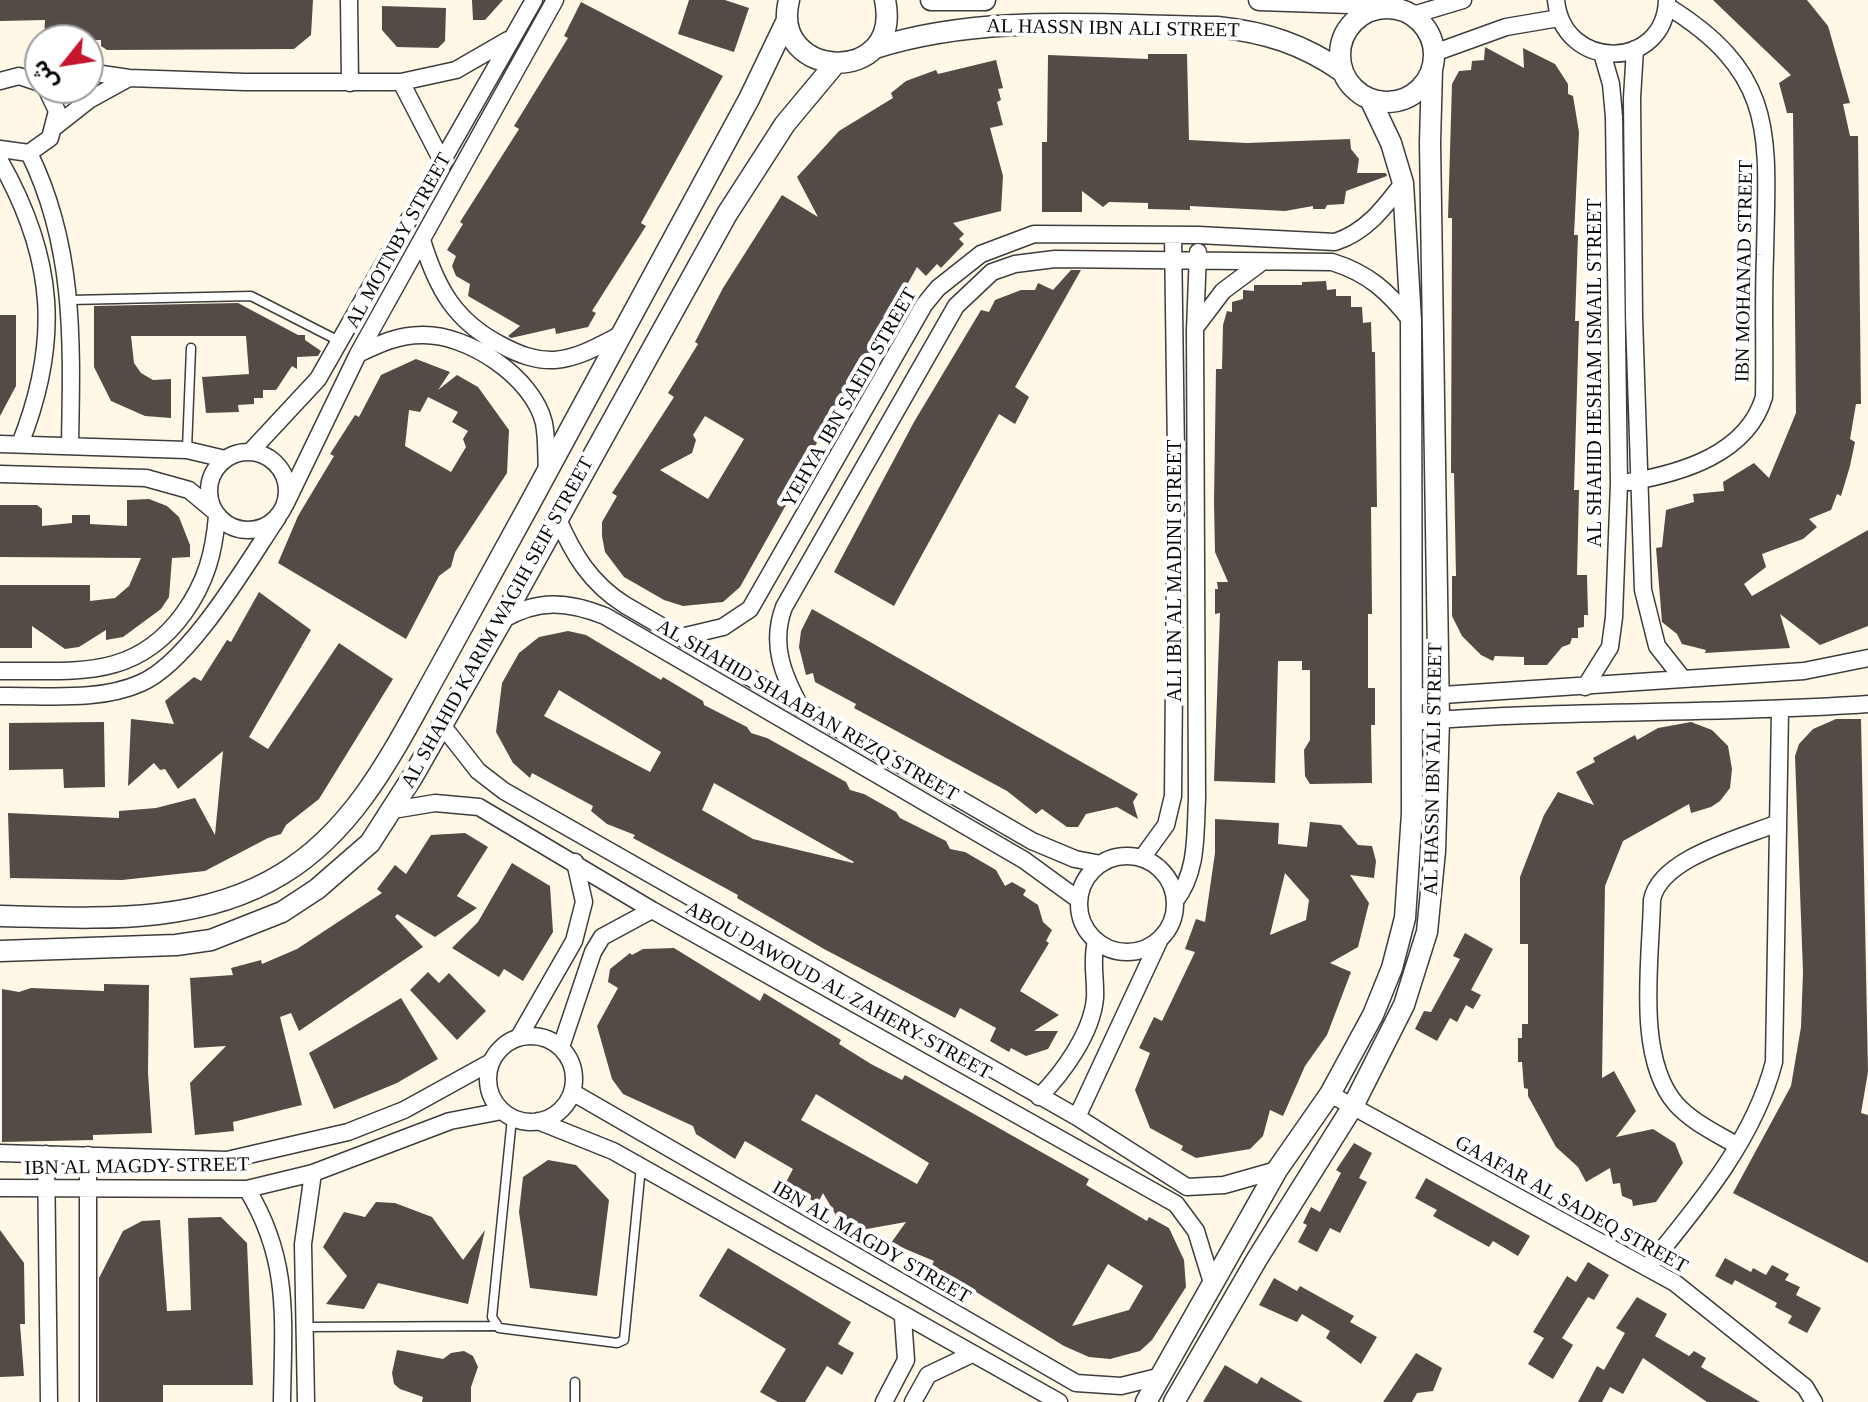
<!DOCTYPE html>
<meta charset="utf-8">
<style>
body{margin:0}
#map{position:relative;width:1868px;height:1402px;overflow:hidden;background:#fff8e7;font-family:"Times New Roman","Noto Sans Arabic",serif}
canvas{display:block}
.north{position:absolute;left:24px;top:24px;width:80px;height:80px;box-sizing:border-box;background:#fff;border:2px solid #9d9d9d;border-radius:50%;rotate:240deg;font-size:22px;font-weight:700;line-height:32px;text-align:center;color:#0a0a0a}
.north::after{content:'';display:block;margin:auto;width:28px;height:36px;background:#c6162e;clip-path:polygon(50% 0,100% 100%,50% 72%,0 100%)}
</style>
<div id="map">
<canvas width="1868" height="1402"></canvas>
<div class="north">ش</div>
</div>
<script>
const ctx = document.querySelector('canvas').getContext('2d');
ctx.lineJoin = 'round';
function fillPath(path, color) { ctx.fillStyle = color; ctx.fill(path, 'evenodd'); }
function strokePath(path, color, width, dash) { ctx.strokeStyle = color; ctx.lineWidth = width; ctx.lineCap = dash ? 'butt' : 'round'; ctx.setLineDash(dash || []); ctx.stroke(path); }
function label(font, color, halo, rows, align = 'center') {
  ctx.font = font + ' "Times New Roman",serif'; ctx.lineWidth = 8; ctx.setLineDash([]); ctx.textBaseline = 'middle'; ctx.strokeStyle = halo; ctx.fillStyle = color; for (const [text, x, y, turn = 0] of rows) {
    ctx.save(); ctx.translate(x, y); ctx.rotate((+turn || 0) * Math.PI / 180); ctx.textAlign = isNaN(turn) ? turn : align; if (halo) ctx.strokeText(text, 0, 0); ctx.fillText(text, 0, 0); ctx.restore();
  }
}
fillPath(new Path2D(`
 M0 0H313L311 35 294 49 107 50 101 46V40H44L45 20 0 21Z
 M472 0H503L485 20H473Z
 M689 0H725L749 8 734 52 678 34Z
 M1713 0H1807L1828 26 1850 103 1843 104 1850 136H1858L1861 404H1856L1850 439 1855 442 1850 466 1841 496 1837 494 1831 510 1809 519 1817 527 1803 539 1762 554 1766 567 1744 584 1752 596 1868 530V626L1820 645 1780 614 1790 648 1705 653 1706 650 1682 644 1677 634 1662 622 1656 548 1662 547 1666 510 1694 502 1693 494 1724 491 1723 482 1754 463 1769 478 1796 413 1793 113H1787L1779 83 1791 75Z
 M581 2 723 76 641 223 646 226 592 311 596 313 588 327 556 334 555 328 511 338 508 336 520 326 468 296 470 284 456 276 452 266 456 256 447 250 463 224 460 222 519 129 514 126 568 38 564 36Z
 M382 6 446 8 445 41 438 48 397 47 382 30Z
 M1485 47 1524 68 1523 48 1555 64 1568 84V94L1573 96 1579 132 1574 235H1578L1575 321H1579L1574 490H1579L1577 575H1587L1588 615H1584V627L1578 628V638H1572L1570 644 1562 647 1547 665H1524V657L1495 656 1493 661 1481 655 1462 636 1452 616V576H1456L1454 473H1451L1452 218H1448L1452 84 1459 71 1471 70 1472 61 1484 60Z
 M1148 54H1187L1189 140 1247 143 1350 139 1351 149 1359 159 1357 173H1386L1387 176 1346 191 1344 204 1327 205 1325 209H1313V206L1285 211 1190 206V210L1148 209V203L1109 202 1103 207 1082 191V212H1042V142H1047L1048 55 1148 59Z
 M996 60 1003 88 998 89 1001 100 997 102 1003 125 990 128 1003 176 1001 211 953 223 964 234 959 239 964 244 941 268 937 264 926 276 917 267 885 324 887 326 796 478 800 480 740 587 723 602 683 606 664 600 624 577 605 552 602 536V522L617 496 612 493 674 397 668 393 698 344 695 342 723 288 782 195 818 217 797 177 839 131 893 98 891 93 906 81 936 70 938 74ZM705 416 744 439 708 499 660 470 692 453 696 440 693 435Z
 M1071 270H1081L1015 387 1029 397 1015 424 999 414 894 606 834 572 914 422 981 310 989 312 995 300 1021 290H1035L1038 283 1053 290Z
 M1326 281 1327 290 1336 289V296H1351V307H1362L1363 323 1371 322 1372 352H1375L1377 507H1371L1372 614H1368V688H1375V725H1371L1372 783 1310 784 1305 776 1304 750 1310 740V670H1302V661H1278L1275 783 1214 781 1220 613 1215 614V589H1218L1217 582H1228L1215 552 1214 502 1216 369H1222L1223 325 1227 311 1232 312V302L1243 299V290L1254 291V285H1302V282Z
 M238 303 298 335H305V340L321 351 318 356 297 357V369L292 366 276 390H263V398H254V404L238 405 239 412 206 413 202 377 249 374 246 336H131L134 363 141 373 153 380 171 379V418L145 416 111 401 94 367V306Z
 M0 315H16V386L0 416Z
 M416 359 450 372 438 390 457 375 478 387 509 430 507 473 455 552 451 567 439 576 406 639 278 563 298 516 334 456 330 454 355 415 359 417 381 375ZM428 397 458 412 452 422 468 431 463 439 466 447 451 472 405 446 409 410 420 412Z
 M149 499 167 506 179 517 190 545V557L172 558 169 597 161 609 123 637 106 640V630L79 647 65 649 32 626V648H0V585H90V601L115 598 129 586 141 558 0 557V505H37L42 509V526L72 523V515H90V524L127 526V500Z
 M259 592 311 630 249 737 268 749 339 643 393 679 319 799 286 825 281 834 268 838 205 871 122 880 10 878 8 813 119 818V811L156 808 195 798 215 835 223 751 178 789 165 769 160 770 154 763 128 786 131 719 174 724 165 701 194 677 201 681 227 640 231 642Z
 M812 609 1138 794 1133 802 1138 819 1117 807 1086 814 1078 827H1067L1042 809 1036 814 1007 791 854 708 856 704 815 682 813 673 806 675 799 647 801 631Z
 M568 631 586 635 661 680 663 677 703 701 704 705 747 727 751 733 767 738 846 782 850 790 864 794 896 812 900 818 946 841 950 849 965 852 996 870 1005 886 1012 882 1026 890 1023 895 1038 905 1043 922 1052 930 1046 941 1049 943 1020 991 1059 1015 1034 1031H1058L1048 1049 1026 1056 1011 1048 1009 1052 990 1041 996 1028 960 1008 955 1018 824 949 737 898 738 895 633 838 635 835 607 824 591 811 593 806 532 773 530 778 513 763 496 732 502 683 519 653 539 637ZM559 690 661 752 650 772 544 716ZM714 783 854 862 853 863 753 839 702 810Z
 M1836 719H1861L1868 1072 1861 1113 1868 1115V1263L1733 1193 1791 1086 1801 1027 1803 972 1795 756 1799 744 1813 729Z
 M104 722 105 787 64 788 63 769 9 770V723Z
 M1691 722 1712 730 1728 746 1732 769 1730 788 1720 801 1711 807 1691 813 1689 804 1623 841 1605 886 1602 1078 1614 1071 1636 1111 1616 1137 1653 1129 1675 1143 1683 1163 1656 1202 1633 1206 1632 1200 1622 1196 1620 1183 1613 1184 1610 1168 1586 1182 1578 1167 1556 1147 1528 1096V1089L1524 1088 1522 1062H1518V1038H1522V1024H1528V944H1520V877L1544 815 1558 792 1594 805 1576 772 1595 762 1593 758 1635 735 1637 740 1658 728Z
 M1215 819 1279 823 1278 844 1307 847 1310 822 1341 825 1358 845 1372 846 1376 861 1374 878 1350 875 1369 903 1358 947 1330 963 1351 972 1327 1035 1305 1066 1283 1116 1270 1110 1263 1136 1250 1149 1196 1158 1181 1150 1183 1146 1150 1128 1135 1090 1150 1053 1139 1048 1154 1017 1162 1021 1195 952 1185 949 1196 919 1205 922 1215 853ZM1285 873 1309 900 1306 920 1270 935Z
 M465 833 488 847 457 896 477 908 435 937 397 914 395 917 423 947 299 1031 291 1013 280 1017 302 1105 233 1122 234 1131 195 1135 190 1083 226 1046 194 1048 190 978 233 975 231 968 261 960 262 964 297 949 382 893 377 889 395 865 406 874 431 835Z
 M512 863 550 886 553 932 523 981 504 969 499 977 452 948 478 922Z
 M1465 933 1493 949 1471 990 1481 995 1473 1009 1466 1005 1457 1022 1450 1018 1437 1041 1415 1029 1424 1011 1431 1012 1460 959 1453 956Z
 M674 948 760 1001 764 993 841 1040 839 1044 871 1064 902 1080 905 1075 1089 1179 1086 1185 1147 1221 1149 1217 1169 1228 1184 1260 1186 1287 1152 1340 1140 1351 1110 1359 1089 1357 1064 1346 932 1265 934 1261 891 1243 906 1222 861 1230 837 1217 823 1193 818 1203 793 1191 785 1184 793 1169 745 1141 735 1159 696 1134 693 1126 623 1094 612 1079 597 1026 618 988 608 982 610 969 630 953 632 955 643 949ZM816 1094 929 1163 917 1184 801 1120ZM1108 1264 1143 1286 1129 1310 1072 1326Z
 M428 972 439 983 449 973 486 1011 457 1040 410 990Z
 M104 984 149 985 148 1073 152 1133 93 1135V1140L2 1142V989L19 992 31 988 104 991Z
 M401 998 438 1059 397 1083 334 1109 309 1053Z
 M1354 1143 1372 1153 1359 1178 1367 1182 1340 1233 1330 1228 1317 1252 1298 1242 1307 1225 1303 1223 1311 1207 1320 1212 1341 1173 1336 1170Z
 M548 1160 576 1165 609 1200 597 1296 530 1288 519 1212 523 1177Z
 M1426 1178 1530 1236 1518 1256 1493 1241 1489 1247 1433 1216 1437 1210 1415 1198Z
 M376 1202 395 1203 432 1217 463 1260 485 1230 468 1304 378 1283 364 1309 326 1304 347 1276 323 1247 344 1212 365 1217Z
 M221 1217 247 1243 253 1385H163V1402H99V1278L123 1231 142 1221 160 1220 167 1311 191 1310 188 1218Z
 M0 1230 24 1263 25 1324H20L24 1376 0 1377Z
 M728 1248 851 1322 838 1344 854 1353 842 1375 827 1366 805 1402H778L760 1392 786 1349 699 1296Z
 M1725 1258 1751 1272 1753 1268 1766 1275 1772 1265 1789 1274 1785 1280 1800 1287 1796 1295 1821 1308 1807 1333 1788 1323 1792 1316 1775 1307 1777 1303 1735 1280 1732 1285 1715 1276Z
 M1588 1262 1609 1275 1594 1300 1588 1297 1562 1338 1573 1345 1553 1379 1528 1364 1544 1338 1533 1332 1567 1276 1576 1282Z
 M1274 1278 1297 1291 1300 1286 1354 1316 1350 1322 1377 1337 1361 1364 1326 1338 1330 1331 1302 1314 1297 1322 1259 1305Z
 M1637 1297 1667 1314 1655 1336 1689 1356 1694 1351 1706 1358 1701 1367 1760 1402H1707L1643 1358 1623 1394 1610 1387 1602 1402H1578L1597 1366 1604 1370 1625 1333 1616 1328Z
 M397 1350 443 1359 451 1353 464 1351 473 1356 478 1367 471 1387V1402H422L423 1397 400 1389 394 1384 392 1373Z
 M1416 1353 1442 1368 1433 1391 1417 1393 1412 1402H1383Z
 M1225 1365 1257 1384 1261 1377 1303 1402H1203Z`), '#544a46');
const service = new Path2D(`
 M70 300 251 296 339 341
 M187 449 191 348
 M512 1118 492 1317 499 1328 617 1343 624 1340 641 1167
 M306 1327 495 1326
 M575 1402V1382`);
const minor = new Path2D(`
 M349 0 350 83
 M1556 0C1563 72 1665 71 1667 0
 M1413 15 1463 0
 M1635 49 1632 98 1634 317 1643 590 1657 646 1683 679
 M1434 53 1506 27 1559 18
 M88 72 129 78 245 82H401L456 70 508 40
 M0 81 19 76 40 83
 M401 82 443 163
 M56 126 89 100 129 78
 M0 149 29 153 50 138 57 111 46 88
 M29 153C75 246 72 342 70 443
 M0 161C55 258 61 341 20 444
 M422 240C437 289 455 321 501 345 518 354 535 361 555 360 580 358 602 344 624 333
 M1195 328 1223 291 1262 262
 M358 354C379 344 398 335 422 335 468 334 533 377 544 423 547 439 546 457 547 472
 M0 444 187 450 225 459
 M209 491a39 39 0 1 1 78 0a39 39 0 1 1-78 0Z
 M250 452 318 379 534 0
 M0 474 146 478 189 490 213 510
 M1629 482C1682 473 1747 454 1764 397 1765 350 1763 303 1765 255 1767 137 1779 75 1667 6
 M285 505 358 354 555 0
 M557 517C573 554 590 583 625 605L1032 841 1075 859 1101 864
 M502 620C538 599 567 601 605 616L1024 860 1079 900
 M681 637 723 627 750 609 924 305 938 288 981 254 1034 234 1198 235 1335 242C1366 232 1384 208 1403 183
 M0 671C75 670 135 681 184 613 206 582 214 553 217 516
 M1585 687 1610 647 1614 617 1619 483 1614 117 1611 84 1602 53
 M0 696C45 695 99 702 141 683 190 662 247 563 278 517
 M1412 697 1804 671 1868 658
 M801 708C783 675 770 644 784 607L956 306 992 272 1015 264 1055 259 1332 262C1368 273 1389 292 1411 321
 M1411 722C1563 709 1716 715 1868 704
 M442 725 478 771 504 791 1077 1117 1187 1187 1224 1185 1277 1170
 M393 810 435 803 479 807 652 910 1176 1204 1196 1231 1213 1286
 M1079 904a48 48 0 1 1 96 0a48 48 0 1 1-96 0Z
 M1142 858 1166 825 1173 796 1176 454 1173 235
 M1175 901C1198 872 1195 835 1197 799L1195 330 1198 252
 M488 1079a43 43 0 1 1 86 0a43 43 0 1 1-86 0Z
 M519 1037 574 941 584 902 575 862
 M561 1047 593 952 602 937 652 910
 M572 1092 1076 1383 1121 1386 1162 1376
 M1330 1094 1675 1283 1805 1387 1814 1402
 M1039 1097C1063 1073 1092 1033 1095 998 1096 978 1091 962 1096 941
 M1077 1117 1159 941
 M538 1121 613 1151 1059 1402
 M1736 1145C1716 1133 1692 1122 1676 1104 1635 1057 1651 959 1652 900 1660 858 1741 838 1778 823
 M0 1153 227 1160 348 1132 404 1110 491 1062
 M46 1154 49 1402
 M0 1188 247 1189 313 1173 450 1121 502 1111
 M247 1189C291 1261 283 1321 282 1402
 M1647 1268C1697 1207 1754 1140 1774 1062L1780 710
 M88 1402V1155
 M306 1402 303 1244 313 1173
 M884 1402 906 1360 903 1318
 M913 1402 928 1375 970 1355`);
const tertiary = new Path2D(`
 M789 0C769 80 903 87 885 0
 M931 0H985
 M1259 0 1350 3 1376 9
 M1340 55a47 47 0 1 1 94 0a47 47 0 1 1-94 0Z
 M875 48C984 13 1104 26 1217 27 1265 32 1303 44 1343 72
 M0 916C95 918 198 926 282 874 358 828 396 746 438 671 468 617 498 562 528 507 602 371 676 235 749 99L787 20
 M0 951 176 945 211 940 282 912 317 889 370 843 413 776 502 620 727 214 785 124 835 64
 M1146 1402 1277 1170 1330 1094 1373 1015 1392 968 1405 918 1412 813 1411 321 1403 183 1391 143 1370 99
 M1174 1402 1257 1259 1353 1106 1404 1005 1427 932 1435 851 1439 720 1430 143 1432 69`);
strokePath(service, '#3d3d3d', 11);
strokePath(minor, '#3d3d3d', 19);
strokePath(tertiary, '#3d3d3d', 23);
strokePath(service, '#fff', 8);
strokePath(minor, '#fff', 16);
strokePath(tertiary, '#fff', 20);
label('20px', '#0a0a0a', '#fff', [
 ["AL HASSN IBN ALI STREET",1113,29,1],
 ["AL MOTNBY STREET",399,241,-61],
 ["IBN MOHANAD STREET",1745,271,-89],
 ["AL SHAHID HESHAM ISMAIL STREET",1596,373,-90],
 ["YEHYA IBN SAEID STREET",850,398,-60],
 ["ALI IBN AL MADINI STREET",1176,571,-90],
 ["AL SHAHID KARIM WAGIH SEIF STREET",498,623,-61],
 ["AL SHAHID SHAABAN REZQ STREET",807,711,30],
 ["AL HASSN IBN ALI STREET",1434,769,-89],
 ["ABOU DAWOUD AL ZAHERY STREET",838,991,29],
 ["IBN AL MAGDY STREET",137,1167,-1],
 ["GAAFAR AL SADEQ STREET",1571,1205,29],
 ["IBN AL MAGDY STREET",871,1243,30]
]);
</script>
